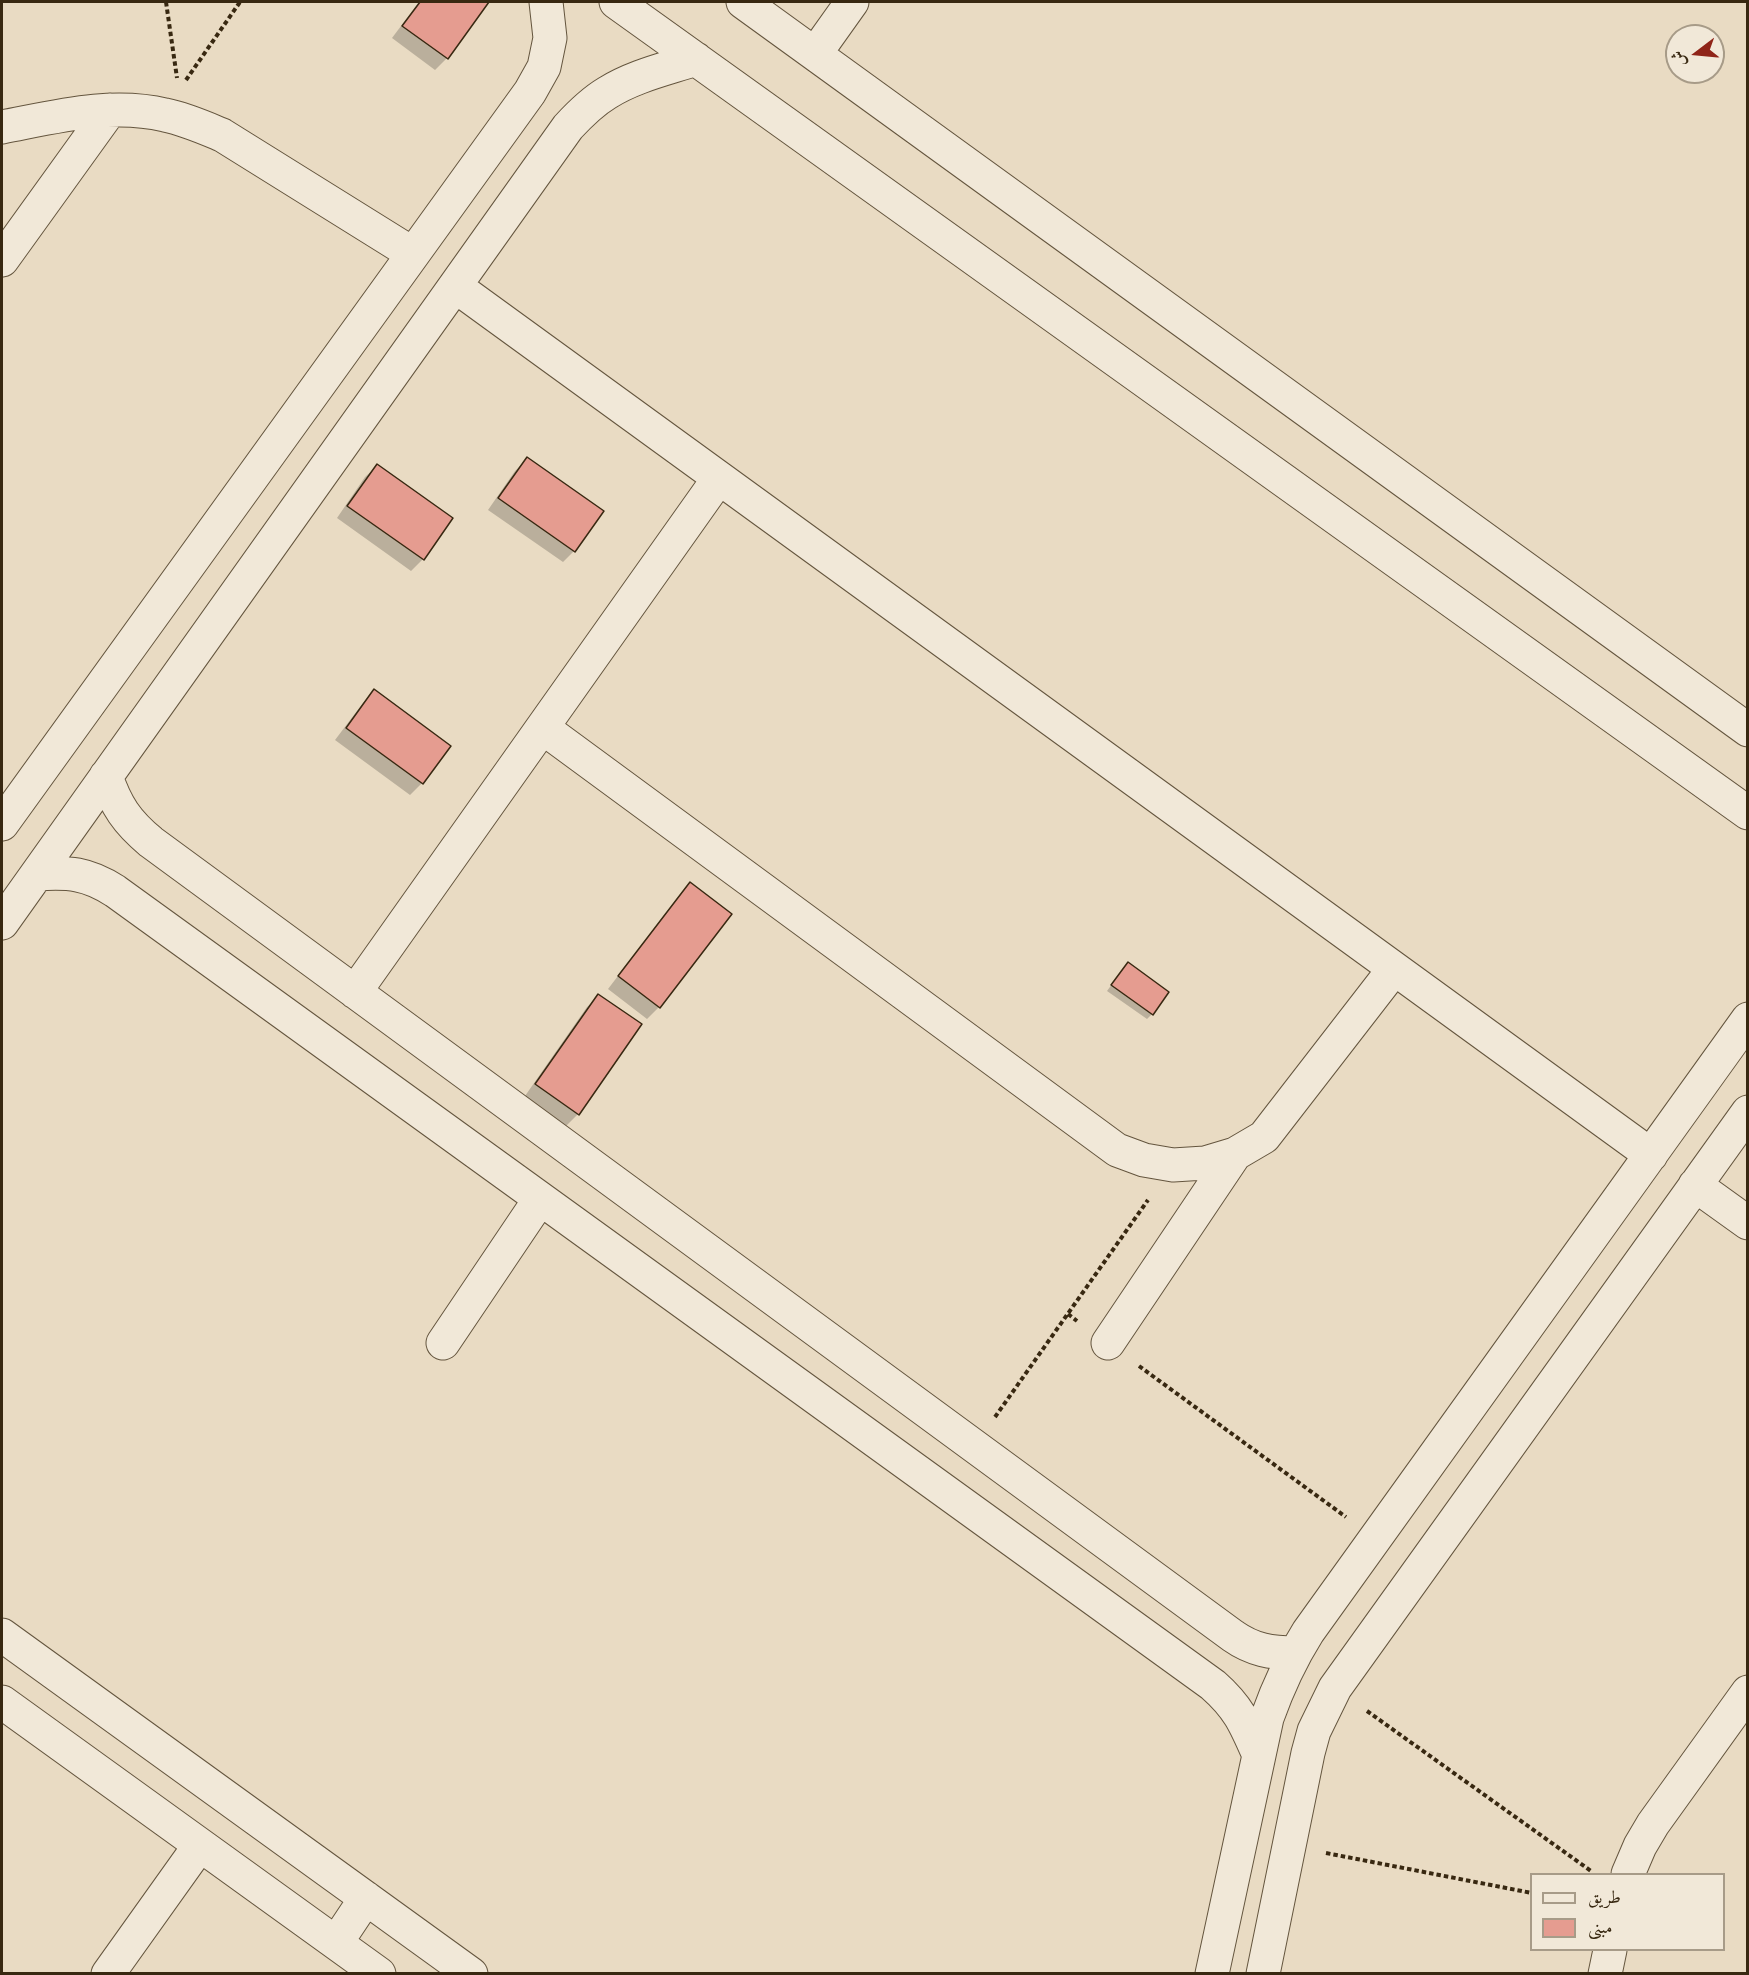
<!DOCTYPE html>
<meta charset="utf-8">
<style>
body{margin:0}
#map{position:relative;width:1749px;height:1975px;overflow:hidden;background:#e9dbc3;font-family:"Old Standard TT",Amiri,serif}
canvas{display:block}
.frame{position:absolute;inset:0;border:3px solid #382811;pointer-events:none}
.legend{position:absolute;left:1530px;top:1873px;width:195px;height:78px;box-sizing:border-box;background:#f1e8d8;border:2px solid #a79b88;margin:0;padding:8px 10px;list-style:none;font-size:18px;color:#382811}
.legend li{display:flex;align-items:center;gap:12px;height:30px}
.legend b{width:30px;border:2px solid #a79b88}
.north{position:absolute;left:1665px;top:24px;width:60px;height:60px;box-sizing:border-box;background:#f1e8d8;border:2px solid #a79b88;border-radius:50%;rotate:254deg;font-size:16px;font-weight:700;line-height:24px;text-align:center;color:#382811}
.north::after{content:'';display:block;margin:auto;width:21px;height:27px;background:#8f2418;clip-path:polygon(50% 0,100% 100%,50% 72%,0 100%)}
</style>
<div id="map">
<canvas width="1749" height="1975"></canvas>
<div class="frame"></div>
<ul class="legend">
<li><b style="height:8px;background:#f1e8d8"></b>طريق</li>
<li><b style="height:16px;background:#e59c90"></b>مبنى</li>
</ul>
<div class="north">ش</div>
</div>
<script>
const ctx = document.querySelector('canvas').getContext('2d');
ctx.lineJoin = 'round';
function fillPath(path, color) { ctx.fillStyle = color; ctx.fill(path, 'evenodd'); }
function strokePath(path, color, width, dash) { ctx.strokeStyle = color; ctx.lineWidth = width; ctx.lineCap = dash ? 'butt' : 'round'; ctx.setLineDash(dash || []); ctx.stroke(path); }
fillPath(new Path2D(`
 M419 2H488L447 58 435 70 392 38Z
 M527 459 574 551 563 562 488 510 515 471Z
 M377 466 451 519 423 559 411 571 337 518 365 477Z
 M374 691 449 746 422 783 410 795 335 740 363 703Z
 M690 884 730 915 659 1007 647 1019 608 989 679 896Z
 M1123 969 1152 1014 1147 1019 1107 991Z
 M599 996 578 1114 566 1126 525 1096 587 1007Z`), '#0003');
const building = new Path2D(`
 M420 2H489L448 59 402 26Z
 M527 457 604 511 575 552 498 498Z
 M377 464 453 518 424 560 347 506Z
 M374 689 451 746 423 784 346 728Z
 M690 882 732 914 660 1008 618 976Z
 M1128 962 1169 992 1153 1015 1111 985Z
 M598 994 642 1024 579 1115 535 1084Z`);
fillPath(building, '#e59c90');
strokePath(building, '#382811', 1.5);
const minor = new Path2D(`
 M616 2 1748 813
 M743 2 1748 730
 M815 54 852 2
 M2 127C55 117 111 102 165 115 185 119 203 127 222 135L413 254
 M2 260 110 110
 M455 286 1651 1155
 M543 728 1117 1150 1144 1160 1173 1165 1205 1163 1235 1154 1264 1137 1394 969
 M106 776C116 806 127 822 151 842L1233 1636C1253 1650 1271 1653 1295 1653
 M2 824 530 92 544 67 550 38 546 2
 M37 874C69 872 87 873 115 891L1213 1685C1238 1707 1245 1723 1258 1753
 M2 923 568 127C580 114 592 102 607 93 634 76 666 69 696 59
 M355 992 719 478
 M1695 1185 1748 1223
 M443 1343 540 1199
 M1108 1343 1235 1154
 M2 1635 471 1974
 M2 1702 379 1974
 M1628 1874 1640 1846 1653 1824 1748 1692
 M336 1943 366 1898
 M108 1974 200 1845
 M1212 1974 1267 1718C1278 1687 1291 1659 1308 1632L1748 1019
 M1263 1974 1308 1753 1314 1731 1335 1688 1748 1112
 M1605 1974 1610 1950`);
strokePath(minor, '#64553e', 35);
strokePath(new Path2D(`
 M166 2 177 78
 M186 80 240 2
 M1068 1314 1077 1321
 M1139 1366 1346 1517
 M995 1417 1148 1200
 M1367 1711 1591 1871
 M1326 1853 1532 1893`), '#382811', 4, [4.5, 3]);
strokePath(minor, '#f1e8d8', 33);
</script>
